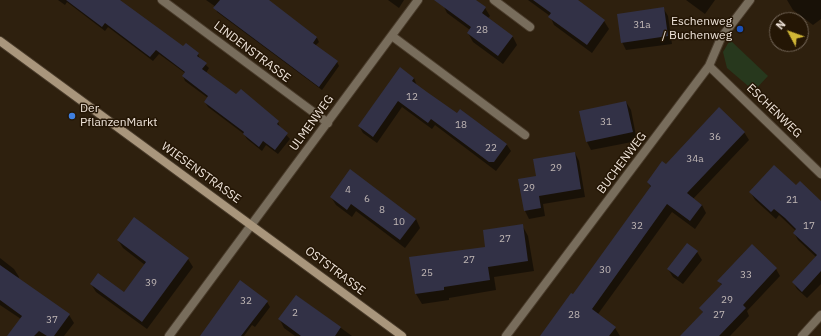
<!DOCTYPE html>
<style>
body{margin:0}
#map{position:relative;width:821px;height:336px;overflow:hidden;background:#2e200e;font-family:"IBM Plex Sans",sans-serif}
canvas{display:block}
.north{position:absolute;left:769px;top:12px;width:40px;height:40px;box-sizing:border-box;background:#241605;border:1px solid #75685a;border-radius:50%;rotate:311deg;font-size:11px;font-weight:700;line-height:16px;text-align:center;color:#efe4da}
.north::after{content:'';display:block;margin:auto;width:14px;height:18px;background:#d1b736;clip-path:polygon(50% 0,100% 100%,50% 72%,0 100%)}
</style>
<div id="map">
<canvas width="821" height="336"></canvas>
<div class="north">N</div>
</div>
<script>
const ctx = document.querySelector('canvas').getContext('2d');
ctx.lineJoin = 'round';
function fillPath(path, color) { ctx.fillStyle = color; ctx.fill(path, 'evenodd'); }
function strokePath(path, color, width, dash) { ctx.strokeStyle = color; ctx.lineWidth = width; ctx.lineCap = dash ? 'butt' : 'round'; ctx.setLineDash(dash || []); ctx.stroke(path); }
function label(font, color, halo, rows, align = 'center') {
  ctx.font = font + ' "IBM Plex Sans",sans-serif'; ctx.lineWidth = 3; ctx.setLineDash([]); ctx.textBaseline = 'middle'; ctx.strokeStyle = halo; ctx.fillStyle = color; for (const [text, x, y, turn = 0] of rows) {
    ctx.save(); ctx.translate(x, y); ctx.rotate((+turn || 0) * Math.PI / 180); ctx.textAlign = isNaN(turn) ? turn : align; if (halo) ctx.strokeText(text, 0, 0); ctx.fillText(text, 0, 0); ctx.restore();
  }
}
fillPath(new Path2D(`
 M730 40 768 76 754 91 727 68 723 52Z`), '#27381d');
fillPath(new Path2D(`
 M58 0H117L183 47 198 54 200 59 209 68 206 73 236 96 278 122 280 128 290 139 278 154 266 145 262 151 247 139 244 134 208 107 205 102 208 98 185 81 183 76 185 73 159 54 153 61 108 27 105 31 67 2 65 5Z
 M206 0H263L275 6 317 38 319 42 315 46 337 62 339 66 322 90 217 12 216 7Z
 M388 0H404L399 8Z
 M446 0H475L485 8 490 16 488 18 513 37 517 45 503 64 473 42 468 33 470 30 447 13 443 5Z
 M528 0H576L604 21 609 29 592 53 554 25 550 16Z
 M686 0H715L705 14Z
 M787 0H821V19L813 25 793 10Z
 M663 8 668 16 672 44 626 50 622 42Z
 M414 78 417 86 457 115 461 110 507 145 511 151 496 171 435 125 432 129 402 107 377 143 363 133 359 126Z
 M626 102 631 110 637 141 591 150 587 142 580 112Z
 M744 132 749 140 693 199 702 205 706 213 695 229 672 212 598 314 615 328 620 336H541L573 296 651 188 648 182 666 165Z
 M575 153 579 161 585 197 543 204 545 216 529 219 525 211 520 180 537 177Z
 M796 187 821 202V284L807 298 797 289 793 282 816 257 798 240 794 233 796 231 779 215 776 219 755 200 751 193Z
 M331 197 416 219 420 228 405 248 356 211 352 217 336 205Z
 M134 219 188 259 193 267 147 329 96 292 91 284 124 293 145 265 123 248 118 240Z
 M522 225 528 236 534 271 494 277 496 290 449 298V300L422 304 416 294 410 258 487 248Z
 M697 252 702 260 683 284 673 277 668 269Z
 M0 258 14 269 19 277 18 279 69 315 74 323 64 336H12L21 319 0 305Z
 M776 269 780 276 747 311 749 316 730 336H681L703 313 701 308 722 286 719 281Z
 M297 296 352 336H295L284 328 280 320Z
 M267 302 270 307 255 327 252 325 244 336H201Z`), '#0007');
fillPath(new Path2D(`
 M66 0H120L183 46 186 43 199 53 197 56 207 63 202 69 236 94 241 89 279 121 277 124 288 133 275 150 263 141 259 147 243 134 244 132 204 102 208 96 182 76 185 72 156 50 150 57 105 23 102 27Z
 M220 0H269L317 37 313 43 338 61 319 87 213 8Z
 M434 0H476L486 7 482 13 513 36 498 56 467 33 471 27Z
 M533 0H578L605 20 587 45 548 17 551 13Z
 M664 7 668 36 621 43 617 14Z
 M400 67 414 78 412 81 427 92 457 113 460 109 507 144 494 162H489L431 119 428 123 398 101 373 137 358 126Z
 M626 101 633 132 586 142 579 111Z
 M719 107 745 132 687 193 702 205 690 221 667 204 592 309 616 327 609 336H540L571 293 573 294 651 186 647 182 662 161 666 164Z
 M575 152 581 189 539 196 541 208 524 211 518 179 536 176 533 159Z
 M774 165 796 185 800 181 821 201V271L802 292 792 282 817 255 793 233 796 229 785 218 774 209 771 212 749 192Z
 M350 169 416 219 400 240 351 204 347 210 330 197Z
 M134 217 189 258 142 322 90 284 98 273 124 292 146 262 117 240Z
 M523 224 528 261 488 267 490 280 444 287V290L415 294 409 257 485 247 483 230Z
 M687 243 698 251 678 277 667 269Z
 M752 244 777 268 743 305 746 308 719 336H680L703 312 699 308 722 284 717 281Z
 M0 265 70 314 54 336H47L39 331 34 336H7L22 316 0 300Z
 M240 280 268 301 241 336H200Z
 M296 295 341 327 335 336H301L278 319Z`), '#323146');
const minor = new Path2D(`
 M162 0 328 123
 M494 0 530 27
 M392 36 525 135
 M709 66 821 174
 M169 336 418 0
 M506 336 709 66 721 38 750 0
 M802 336 821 315`);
const secondary = new Path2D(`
 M0 41 402 336`);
strokePath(minor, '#493b2b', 10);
strokePath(secondary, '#493b2b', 10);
strokePath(minor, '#786d5c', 8);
strokePath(secondary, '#a9967c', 8);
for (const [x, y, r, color] of [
 [740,29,4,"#1a4fb4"],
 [72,116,4,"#3f7fe0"]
]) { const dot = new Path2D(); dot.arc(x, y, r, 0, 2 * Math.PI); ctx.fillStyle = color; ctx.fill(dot); strokePath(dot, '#241605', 1.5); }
label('10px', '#c0b7b5', null, [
 ["31a",642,25],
 ["28",482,30],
 ["12",412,97],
 ["31",606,122],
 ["18",461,125],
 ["36",715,137],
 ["22",491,148],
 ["34a",695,159],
 ["29",556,168],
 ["29",529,188],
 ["4",348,190],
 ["6",367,199],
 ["21",792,200],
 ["8",382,210],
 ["10",399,222],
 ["32",637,226],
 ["17",809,226],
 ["27",505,239],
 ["27",469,260],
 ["30",605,270],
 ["25",427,273],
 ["33",746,275],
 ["39",151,283],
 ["29",727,300],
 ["32",246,301],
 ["2",295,313],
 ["28",574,315],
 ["27",719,315],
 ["37",52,320]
]);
label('12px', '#efe4da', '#241605', [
 ["Eschenweg",732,22],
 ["/ Buchenweg",732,36],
 ["Der",80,109,"left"],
 ["PflanzenMarkt",80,123,"left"]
], 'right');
label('12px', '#efe4da', '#241605', [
 ["LINDENSTRASSE",252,52,37],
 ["ESCHENWEG",774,111,44],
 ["ULMENWEG",312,123,-54],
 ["BUCHENWEG",622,163,-53],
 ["WIESENSTRASSE",201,173,36],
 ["OSTSTRASSE",335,271,37]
]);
</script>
